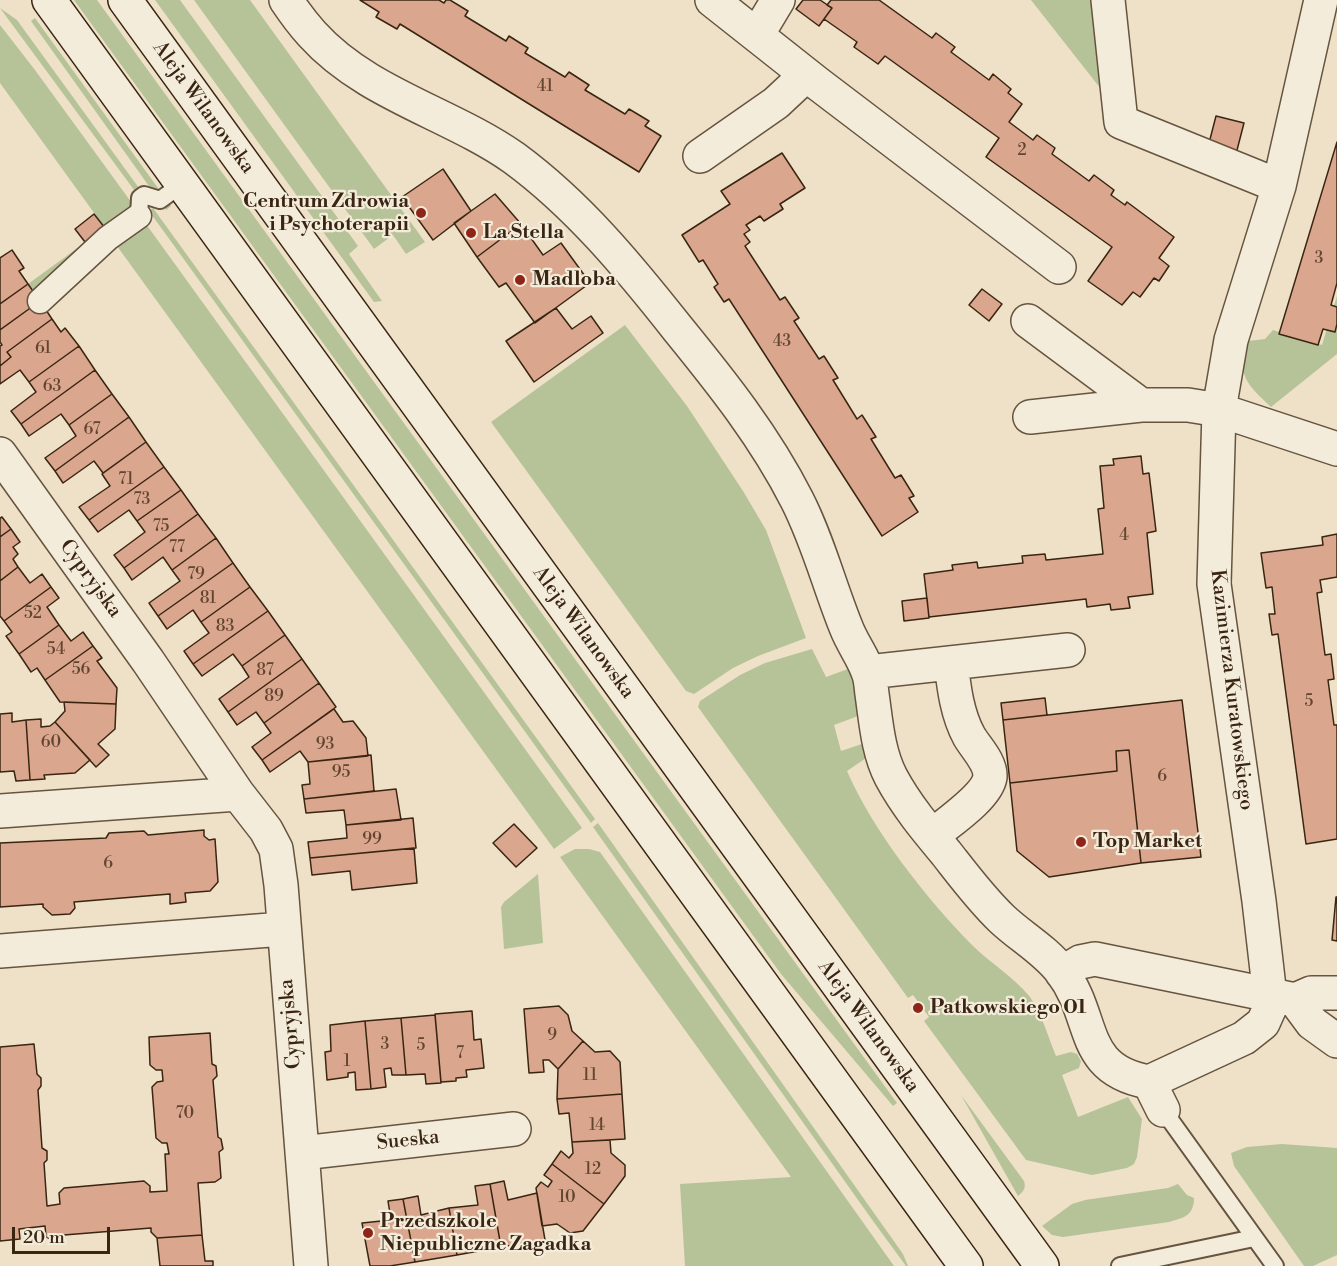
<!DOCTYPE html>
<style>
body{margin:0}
#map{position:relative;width:1337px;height:1266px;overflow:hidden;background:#eee1c8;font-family:"Libre Bodoni",serif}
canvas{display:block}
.scale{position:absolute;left:12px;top:1227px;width:98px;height:27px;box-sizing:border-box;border:3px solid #392511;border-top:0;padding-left:8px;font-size:18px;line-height:21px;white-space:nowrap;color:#392511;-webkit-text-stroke:4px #f4ecdb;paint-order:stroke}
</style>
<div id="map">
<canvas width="1337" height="1266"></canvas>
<div class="scale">20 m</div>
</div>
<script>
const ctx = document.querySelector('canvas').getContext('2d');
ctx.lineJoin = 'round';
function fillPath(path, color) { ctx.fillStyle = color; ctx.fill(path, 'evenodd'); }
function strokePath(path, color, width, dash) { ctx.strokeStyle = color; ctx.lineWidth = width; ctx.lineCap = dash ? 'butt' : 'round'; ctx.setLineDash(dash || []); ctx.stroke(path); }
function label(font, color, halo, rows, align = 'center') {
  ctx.font = font + ' "Libre Bodoni",serif'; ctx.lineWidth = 4.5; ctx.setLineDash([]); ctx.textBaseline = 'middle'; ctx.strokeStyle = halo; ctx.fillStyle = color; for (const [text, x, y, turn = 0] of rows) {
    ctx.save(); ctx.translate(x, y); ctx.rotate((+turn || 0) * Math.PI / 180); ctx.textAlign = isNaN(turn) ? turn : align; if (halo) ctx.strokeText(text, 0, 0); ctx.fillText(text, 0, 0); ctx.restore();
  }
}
fillPath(new Path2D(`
 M74 0H97L897 1103 893 1106 781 974Z
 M155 0H180L358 246 349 254 382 301 374 302Z
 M194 0H250L425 242 406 254 393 235 374 249Z
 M1031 0H1096L1108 98Z
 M0 8 17 20 144 195 140 198Z
 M35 18 171 206 166 210 31 21Z
 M0 25 35 70 134 206 105 228 33 291 28 284 105 228 0 83Z
 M153 208 595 819 591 823 149 211Z
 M146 224 582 828 554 849 117 246Z
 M1337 296V354L1271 407C1248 385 1235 375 1248 341L1265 339 1273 330 1322 345Z
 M625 325 687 406 743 491 766 530 806 638 758 656 733 668 694 694 686 691 491 422Z
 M812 649 826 677 848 669 856 689 858 716 834 725 841 751 865 743 869 756 847 771C873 831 926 898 972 945 990 963 1014 977 1030 997 1042 1014 1048 1037 1056 1056L1071 1052 1077 1054 1081 1061 1079 1068 1062 1075 1078 1117 1128 1097 1142 1119 1137 1157 1134 1164 1127 1168 1092 1175 1026 1160 924 1021 929 1017 913 995 908 998 698 707 700 701 740 675 765 663Z
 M598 823 903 1254 908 1266H906L873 1221 593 827Z
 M575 849H589L600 852 894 1266H685L680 1184 791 1177 560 857Z
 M538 874 543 943 504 949 501 907 504 902Z
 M961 1095 1024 1181C1026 1188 1024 1191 1018 1196Z
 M1282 1144 1337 1148V1255L1313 1266H1304L1234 1166 1231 1153 1247 1147Z
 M1178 1184 1187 1195 1194 1198C1194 1216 1183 1218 1169 1222L1063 1237 1052 1235 1042 1226 1072 1204 1085 1200 1168 1188Z`), '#b6c398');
const building = new Path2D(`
 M360 0H439L444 3 446 0H450L468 11 465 16 506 41 509 36 528 48 525 53 565 77 569 72 589 85 585 90 625 114 629 109 649 121 645 126 661 136 639 172 400 24 397 29 376 17 379 12Z
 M803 0H820L832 8 819 26 796 9Z
 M831 0H879L932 38 936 33 955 47 951 52 989 80 993 74 1011 89 1008 93 1022 104 1009 122 1033 140 1037 135 1055 148 1052 154 1089 181 1094 175 1114 190 1111 195 1125 205 1127 202 1174 237 1159 258 1169 266 1159 281 1154 278 1140 297 1133 292 1122 305 1088 281 1112 247 986 157 999 138 885 56 878 64 854 47 857 42 824 19 832 8 827 5Z
 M1216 116 1244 123 1236 154 1208 147Z
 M1337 142V283L1331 305 1337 307V324L1335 332 1323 329 1318 345 1279 334Z
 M782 153 805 188 780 204 783 209 764 221 760 216 746 225 750 230 744 234 750 242 745 246 780 300 785 297 799 318 794 321 819 359 824 356 838 378 833 380 857 419 862 415 876 437 871 439 895 478 901 475 914 496 909 498 918 512 882 536 729 299 724 302 714 287 718 284 703 260 699 262 682 235 730 204 721 191Z
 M443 169 471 211 433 240 402 197Z
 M495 194 521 224 477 257 454 223Z
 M94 214 105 228 85 242 75 229Z
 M521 224 543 255 561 243 590 283 535 323 506 283 499 287 477 257Z
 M12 250 24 268 19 271 28 284 0 304V258Z
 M28 284 40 301 0 330V304Z
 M982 289 1002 304 989 321 969 305Z
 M40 301 52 319 7 352 11 357 0 366V346L2 345 0 342V330Z
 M556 308 572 329 591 316 603 333 534 382 506 341Z
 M52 319 61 332 65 328 79 346 29 382 20 370 0 384V366L11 357 7 352Z
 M79 346 95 370 21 424 11 411 36 392 29 382Z
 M95 370 112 394 69 425 61 414 29 436 21 424Z
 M112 394 129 417 55 471 45 458 76 436 69 425Z
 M129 417 146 442 103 473 94 461 63 483 55 471Z
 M146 442 164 467 89 520 79 507 110 486 102 474Z
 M1141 456 1143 474 1149 473 1156 531 1147 533 1153 594 1128 597 1130 608 1111 610 1110 604 1087 607 1086 599 929 617 924 574 953 570 952 565 977 562 978 568 1023 563 1022 556 1045 554 1046 560 1103 554 1098 509 1104 508 1100 466 1114 465 1113 459Z
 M164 467 181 490 137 521 129 510 98 532 89 520Z
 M181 490 198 514 124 568 114 555 145 532 137 521Z
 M198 514 216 538 172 570 163 557 132 580 124 568Z
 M2 517 11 529 0 537V518Z
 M11 529 20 542 13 547 18 554 13 559 18 567 0 581V537Z
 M1337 534V577L1320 580 1322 592 1317 593 1325 655 1331 654 1334 679 1328 680 1334 725H1337V839L1306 844 1278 634 1272 635 1269 614H1275L1272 587 1266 588 1261 553 1323 545 1322 537Z
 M216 538 233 563 158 616 149 603 180 581 172 570Z
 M233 563 250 587 201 622 193 610 167 629 158 616Z
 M18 567 30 583 42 574 51 587 4 621 0 616V581Z
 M51 587 59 598 47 607 59 625 19 654 6 636 12 632 4 621Z
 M250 587 268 611 193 664 184 651 209 633 201 622Z
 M927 598 929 618 904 621 902 601Z
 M268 611 285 635 242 666 233 654 202 676 193 664Z
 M59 625 71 641 83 632 93 646 45 680 37 668 31 672 19 654Z
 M285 635 302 659 228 712 219 699 249 677 242 666Z
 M93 646 102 658 97 661 117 688 116 704 60 702 45 680Z
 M302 659 319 683 264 723 256 712 237 725 228 712Z
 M319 683 336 707 262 760 252 747 271 733 264 723Z
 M1045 698 1047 715 1003 720 1001 703Z
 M1182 700 1201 857 1141 863 1129 750 1116 751 1117 771 1010 783 1003 720Z
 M64 702 116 704 115 729 98 744 109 755 96 767 55 722 65 711Z
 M334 709 343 722 353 721 366 738 368 756 308 762 300 751 270 772 262 760Z
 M12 713V722L26 720 30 780 16 781 14 771 0 772V714Z
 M41 719V727L50 726 55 722 90 760 75 773 44 775 45 779 30 780 26 720Z
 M1129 750 1141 863 1049 877 1017 851 1010 783 1117 771 1116 751Z
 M371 755 374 791 304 799 302 785 310 784 308 762Z
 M396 789 401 820 346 825 344 810 306 813 304 799Z
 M413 818 416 848 310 858 308 842 347 838 346 825Z
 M514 824 537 848 516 867 493 843Z
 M204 830V836L209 840 215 839 218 882 210 891 185 893 186 902 170 904V894L74 902 75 908 70 914 52 915 43 907V904L0 907V843L106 838 109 833 144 831 148 835Z
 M414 848 417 883 352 890 350 871 312 875 310 858Z
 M1336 897H1337V941L1332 940Z
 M559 1006 568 1015 572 1031 583 1041 558 1069 549 1060H543L544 1072 529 1073 524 1009Z
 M472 1011 474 1040 481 1039 484 1068 466 1070 467 1077 456 1078V1081L441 1082 435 1014Z
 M435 1015 441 1083 426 1084 425 1074 406 1075 401 1018Z
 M401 1018 406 1075H392L391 1068 384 1069 386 1087 371 1089 365 1021Z
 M365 1021 371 1089 356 1090 355 1072 348 1073V1077L327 1080 325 1052 331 1051 330 1025Z
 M210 1033 212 1064 216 1066 217 1076 213 1080 218 1137 221 1139 223 1149 219 1152 221 1178 215 1182 198 1183 202 1235 157 1238 151 1232V1228L64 1235 59 1239 54 1240 46 1237 45 1226 19 1229 20 1239 0 1241V1047L34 1044 37 1074 41 1078V1086L38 1090 42 1148 47 1151V1160L44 1163 47 1206 60 1204 59 1193 64 1188 144 1181 150 1186V1192L167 1191 165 1154H169L167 1143H162L156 1138 152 1087 157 1082 163 1081 162 1070H156L150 1065 149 1037Z
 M583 1041 595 1052 610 1051 620 1062 622 1094 557 1099 558 1069Z
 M622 1094 625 1139 572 1142 569 1113 559 1114 557 1099Z
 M610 1140 611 1153 625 1165V1176L604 1204 552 1164 561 1151 569 1158 573 1153 572 1142Z
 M552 1164 604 1204 583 1231 570 1233 557 1224 542 1226 536 1188 541 1182 548 1187 552 1181 544 1175Z
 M504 1181 508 1200 537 1193 545 1240 501 1247 490 1184Z
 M490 1184 501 1247 457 1255 449 1208 478 1205 475 1186Z
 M418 1196 421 1215 449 1208 457 1255 415 1262 403 1199Z
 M403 1199 415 1262 390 1266H370L362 1223 391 1220 388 1201Z
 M202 1235 205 1261H213V1266H160L157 1238Z`);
fillPath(building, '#daa68d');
strokePath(building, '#392511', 1.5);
const service = new Path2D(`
 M139 216 140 198 144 195 160 200 182 184
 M1163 1110 1275 1266
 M1120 1266 1254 1238`);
const pedestrian = new Path2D(`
 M40 301 108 238 139 216`);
const minor = new Path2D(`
 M286 0C294 12 303 24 312 34 366 94 450 113 514 158 578 205 629 267 678 329 722 383 765 437 797 500 818 541 829 585 846 627 852 643 863 657 868 672 871 679 871 687 872 694 876 722 878 752 891 777 906 805 926 829 946 853 964 876 981 899 1002 919 1021 937 1045 950 1061 971 1097 1017 1077 1069 1149 1082
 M712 0 817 83 1059 267
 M1108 0 1121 122 1279 186
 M757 35 778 0
 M700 156 776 103 806 75
 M1028 321 1141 405
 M1030 417 1141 405H1188L1219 410 1337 449
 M0 454 148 661 238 794 266 830 276 849 281 885 311 1266
 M868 672 1068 650
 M0 811 238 794
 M932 836C947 823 987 797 990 777 991 762 975 747 969 736 957 714 954 688 951 663
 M0 951 283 929
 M1062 973 1080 962 1095 959 1295 1000 1311 993H1337
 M1295 1000 1312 1023 1337 1041
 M1149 1082 1244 1038 1263 1023 1271 1005 1259 901 1214 584 1219 410 1231 340 1279 186 1321 0
 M1149 1082 1163 1110
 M302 1153 514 1129`);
const secondary = new Path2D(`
 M49 0 966 1266
 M125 0 1042 1266`);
strokePath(service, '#66543f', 20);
strokePath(pedestrian, '#66543f', 27);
strokePath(minor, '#66543f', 36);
strokePath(secondary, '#392511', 36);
strokePath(service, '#f4ecdb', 16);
strokePath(pedestrian, '#f4ecdb', 24);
strokePath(minor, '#f4ecdb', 33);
strokePath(secondary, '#f4ecdb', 33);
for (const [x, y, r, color] of [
 [421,213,6,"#8f2418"],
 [471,233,6,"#8f2418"],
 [520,280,6,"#8f2418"],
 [1081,842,6,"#8f2418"],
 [918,1008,6,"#8f2418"],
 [368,1233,6,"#8f2418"]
]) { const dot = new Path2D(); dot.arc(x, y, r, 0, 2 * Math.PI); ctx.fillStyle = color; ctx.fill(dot); strokePath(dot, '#f4ecdb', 2); }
label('16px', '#614530', null, [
 ["41",545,87],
 ["2",1022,151],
 ["3",1319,259],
 ["43",782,342],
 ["61",43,349],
 ["63",52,387],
 ["67",92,430],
 ["71",126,480],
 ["73",142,500],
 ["75",161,527],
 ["4",1124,536],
 ["77",177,548],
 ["79",196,575],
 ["81",208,599],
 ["52",33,614],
 ["83",225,627],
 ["54",56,650],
 ["56",81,670],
 ["87",265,671],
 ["89",274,697],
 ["5",1309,702],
 ["60",51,743],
 ["93",325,745],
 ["95",341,773],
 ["6",1162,777],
 ["99",372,840],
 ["6",108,864],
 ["9",552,1036],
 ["3",385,1045],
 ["5",421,1046],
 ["7",460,1054],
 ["1",347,1062],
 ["11",590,1076],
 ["70",185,1114],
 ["14",597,1126],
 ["12",593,1170],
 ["10",567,1198]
]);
label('20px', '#392511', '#f4ecdb', [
 ["Aleja Wilanowska",203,108,54],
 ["Cypryjska",90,579,54],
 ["Aleja Wilanowska",583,633,54],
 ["Kazimierza Kuratowskiego",1231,690,83],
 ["Cypryjska",291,1024,-95],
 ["Aleja Wilanowska",868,1027,54],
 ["Sueska",408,1141,-6]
]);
label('bold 20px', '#392511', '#f4ecdb', [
 ["Centrum Zdrowia",409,202,"right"],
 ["i Psychoterapii",409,225,"right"],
 ["La Stella",483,233],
 ["Madloba",532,280],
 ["Top Market",1093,842],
 ["Patkowskiego 01",930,1008],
 ["Przedszkole",380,1222],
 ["Niepubliczne Zagadka",380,1245]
], 'left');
</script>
